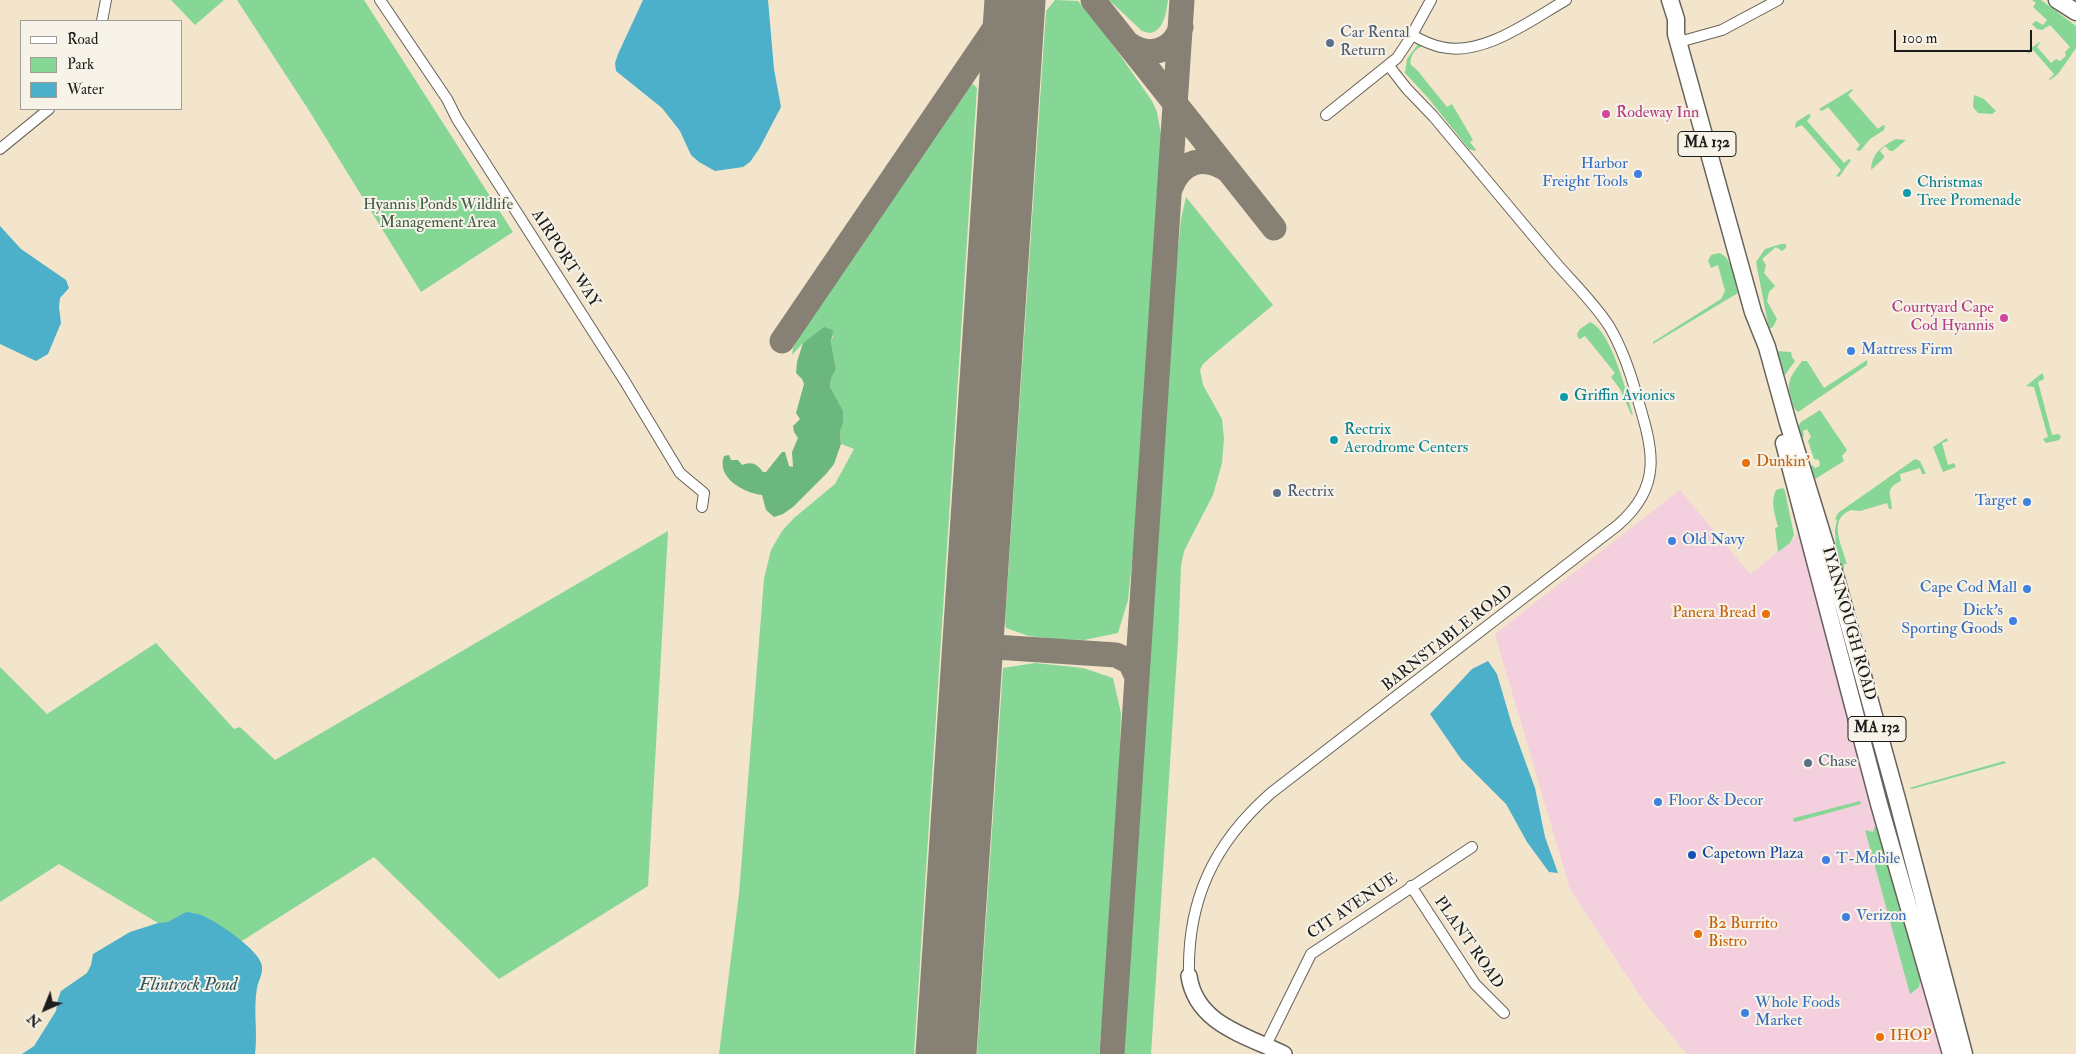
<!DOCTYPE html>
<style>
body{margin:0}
#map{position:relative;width:2076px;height:1054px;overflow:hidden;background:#f2e5cb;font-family:"IM FELL Double Pica",serif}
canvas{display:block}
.legend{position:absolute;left:20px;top:20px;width:162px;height:90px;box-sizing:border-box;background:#f7f3e8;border:1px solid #9f9d96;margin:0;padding:6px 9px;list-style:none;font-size:15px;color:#1c1c1c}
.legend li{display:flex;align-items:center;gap:10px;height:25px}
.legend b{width:25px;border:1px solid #9f9d96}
.north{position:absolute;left:20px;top:984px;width:50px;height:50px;-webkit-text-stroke:4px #f7f3e8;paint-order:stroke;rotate:224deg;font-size:14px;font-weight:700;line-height:20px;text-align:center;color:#1c1c1c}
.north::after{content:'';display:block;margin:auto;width:18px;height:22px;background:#1c1c1c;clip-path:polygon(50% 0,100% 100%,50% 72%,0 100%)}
.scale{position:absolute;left:1894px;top:30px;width:138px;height:22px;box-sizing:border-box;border:2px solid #1c1c1c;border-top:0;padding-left:6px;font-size:15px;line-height:18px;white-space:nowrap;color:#1c1c1c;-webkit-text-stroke:4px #f7f3e8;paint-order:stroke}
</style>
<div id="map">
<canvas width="2076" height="1054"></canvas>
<ul class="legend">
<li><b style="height:6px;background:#fff"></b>Road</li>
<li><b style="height:14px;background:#86d695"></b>Park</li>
<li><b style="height:14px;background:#4cb0cb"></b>Water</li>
</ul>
<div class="north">N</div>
<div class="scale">100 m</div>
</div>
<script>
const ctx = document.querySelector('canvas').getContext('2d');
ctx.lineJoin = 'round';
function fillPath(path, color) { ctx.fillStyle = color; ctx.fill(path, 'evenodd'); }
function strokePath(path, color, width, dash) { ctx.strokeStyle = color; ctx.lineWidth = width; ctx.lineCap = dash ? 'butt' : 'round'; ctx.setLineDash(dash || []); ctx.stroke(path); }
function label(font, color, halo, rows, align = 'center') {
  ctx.font = font + ' "IM FELL Double Pica",serif'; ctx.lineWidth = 4; ctx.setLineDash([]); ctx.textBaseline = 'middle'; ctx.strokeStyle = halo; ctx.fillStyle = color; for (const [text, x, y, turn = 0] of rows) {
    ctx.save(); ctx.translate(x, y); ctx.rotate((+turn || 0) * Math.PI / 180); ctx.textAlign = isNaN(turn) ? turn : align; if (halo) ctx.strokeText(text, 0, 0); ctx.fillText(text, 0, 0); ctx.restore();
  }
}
fillPath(new Path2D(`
 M1680 490 1750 574 1792 541 1799 532 1943 1054H1687L1644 1002 1570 889 1495 634Z`), '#f4cfdd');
fillPath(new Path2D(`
 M171 0H224L195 25Z
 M237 0H364L513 232 421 292 308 109Z
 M1055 0 1078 1 1108 38 1152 101 1157 112 1161 134 1159 194 1137 517 1128 600 1118 633 1084 640 1056 639 1029 636 1006 628 1005 621 1046 11Z
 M1109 0H1168C1166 12 1164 31 1150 33L1142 31Z
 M2032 0H2041L2076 26V48L2058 74 2050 80 2049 79 2054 74 2033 50 2028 54 2027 51 2041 41 2037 47 2051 63 2056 59 2060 61 2066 56 2065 52 2070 47 2050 25 2042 30 2037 29 2032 24 2036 21 2043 25 2047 20 2033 7 2036 3Z
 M1418 44H1420L1421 47C1414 49 1409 59 1411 65L1417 70 1447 107 1452 104 1473 140 1470 142 1476 150 1475 151 1469 149 1429 99 1405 73 1407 59Z
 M973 84 977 88 976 103 914 1054H719L739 894 764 579 771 550 782 531 794 518 835 484 854 449 841 444 840 432 843 423 830 387 831 379 836 369 831 342 833 336 819 332 803 343 792 355 793 348 804 327 957 104 970 86Z
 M1852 89 1853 90 1848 95 1878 129 1883 125 1885 126 1884 130 1870 139 1860 151 1856 150 1860 145 1828 107 1822 111 1819 109Z
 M1974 95 1984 99 1996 111 1992 114 1978 113 1973 107Z
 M1809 114 1811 116 1807 121 1844 163 1849 159 1851 160 1839 177 1836 176 1841 170 1802 125 1795 128 1796 122Z
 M1896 139 1906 140 1893 151H1890L1885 146 1880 151 1884 156V158L1871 170C1872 153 1882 146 1896 139Z
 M1186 197 1273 305 1213 355 1203 364 1200 370 1203 385 1222 419 1224 439 1222 463 1213 495 1184 551 1181 566 1178 641 1151 1054H1123L1174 288 1181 219Z
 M1781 244H1786V248L1782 251 1776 247 1762 259 1766 265 1764 273 1775 286 1769 292 1767 301 1777 319 1773 327 1769 329 1756 262 1765 249Z
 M1719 253C1733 257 1734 281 1738 293L1653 344V342L1721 299 1725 291 1718 265 1711 268 1708 261 1711 255Z
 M1590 322C1611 330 1627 394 1633 415L1631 414 1620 389 1611 377 1615 373 1585 336 1580 339 1578 338 1577 334 1580 329Z
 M1775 351 1791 352 1792 357 1795 361 1782 379Z
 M1867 360V365L1798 412C1794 409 1793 406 1792 401 1785 382 1791 376 1802 361H1807L1824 388Z
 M2041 374H2043L2044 379 2038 382 2052 435 2059 434 2061 437 2059 440 2046 443 2043 439 2048 437 2034 387 2026 386Z
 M1820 410 1847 450 1842 456 1844 461 1815 479 1809 468 1812 465 1815 468 1818 467 1820 465 1819 460 1814 459 1808 441 1811 437 1807 429 1803 431 1804 437H1801L1797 428 1801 422Z
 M1947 438 1948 441 1942 443 1948 465 1954 463 1956 467 1943 472 1933 447Z
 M1915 459 1920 461 1926 474H1922L1920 468 1900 474 1901 481C1883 489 1892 496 1892 509H1889L1887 503 1860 511 1851 510C1827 519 1842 546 1847 564H1844V569L1842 571 1836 551 1835 529 1837 520 1835 519 1838 513Z
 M1783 488 1785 491 1794 535 1790 543 1778 552 1775 528 1778 527C1775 515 1770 502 1776 490Z
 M668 531 648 886 499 979 374 857 212 960 158 923 59 864 0 902V667L47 714 156 643 234 729 240 727 275 760Z
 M1035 663 1083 668 1113 678 1121 713 1119 783 1109 945 1099 1054H977L1003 668Z
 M2004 761 2006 763 1912 789 1909 788Z
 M1860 801 1861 804 1795 822 1793 820 1794 818Z
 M1875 826 1878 829 1921 976 1919 987 1910 994 1865 830 1873 832Z`), '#86d695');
fillPath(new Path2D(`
 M824 327 833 330 831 342 836 369 831 379 830 387 843 411V423L840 432 841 444 834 464 826 474 793 507 783 514 774 517 766 510 762 495C743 493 716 477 724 456L729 455 731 460H738L742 465C752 461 757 464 763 472H766L782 452H785L789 466 793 467 792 452 798 438 794 432 793 426 800 419 796 413 804 384 802 379 796 373 797 362 803 343Z`), '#6cb77e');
fillPath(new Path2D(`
 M643 0H768L774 69 781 107 759 149 750 162 743 167 715 171 699 162 691 155 680 131 662 108 616 71 615 63 618 54Z
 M0 226 21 249 66 280 69 288 60 298 59 307 61 323 48 354 36 361 0 344Z
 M1488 661 1497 674 1512 725 1535 788 1545 837 1558 873 1549 872 1527 842 1506 804 1461 759 1430 714 1472 669Z
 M186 912C191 913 196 913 201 915 216 921 260 950 262 966 263 975 258 981 257 988 253 1010 258 1032 255 1054H22L34 1046 56 1011 58 999 61 991 87 973 91 965 93 954 130 932 158 923 168 922Z`), '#4cb0cb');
strokePath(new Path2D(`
 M1093 0 1274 228
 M1127 43C1148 59 1173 52 1181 27
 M1170 189C1181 160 1204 154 1229 171
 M782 341 1014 0
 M973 619C978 633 981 642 995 647
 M970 672 982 653 995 647 1116 655 1130 662 1137 677
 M1112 1054 1182 0`), '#878074', 25);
strokePath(new Path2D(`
 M946 1054 1015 0`), '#878074', 61);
const street = new Path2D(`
 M380 0 447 99 457 119 624 380 680 473 704 493 702 507
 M102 21 106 0
 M1412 35C1421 40 1431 45 1441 47 1483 57 1531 20 1566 0
 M1679 42 1722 30 1778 0
 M1326 115 1397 58 1409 40 1431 0
 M0 149 49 109
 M1411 886 1475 984 1504 1013
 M1189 976C1187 900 1214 843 1271 793L1618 525C1663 486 1653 450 1638 400 1631 374 1623 349 1609 326 1593 301 1569 279 1550 256 1511 209 1472 162 1433 116L1407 89 1389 66
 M1266 1045 1311 954 1472 847`);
const secondary = new Path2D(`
 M1189 976C1196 1024 1245 1035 1284 1054`);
const primary = new Path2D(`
 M1670 0 1676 19V34L1753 312 1767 347 1788 423 1837 582 1897 799 1964 1054
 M2057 0 2076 12
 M1784 443 1879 804 1951 1054`);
strokePath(street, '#676259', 12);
strokePath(secondary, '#676259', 18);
strokePath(primary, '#676259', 19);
strokePath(street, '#fff', 10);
strokePath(secondary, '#fff', 15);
strokePath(primary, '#fff', 16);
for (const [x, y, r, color] of [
 [1330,43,5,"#5c6f8a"],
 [1606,114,5,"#d1479c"],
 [1638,174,5,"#3f7fe0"],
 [1907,193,5,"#0f9aa8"],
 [2004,318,5,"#d1479c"],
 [1851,351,5,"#3f7fe0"],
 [1564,397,5,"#0f9aa8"],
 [1334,440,5,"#0f9aa8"],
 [1746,463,5,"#e8710a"],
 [1277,493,5,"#5c6f8a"],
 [2027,502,5,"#3f7fe0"],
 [1672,541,5,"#3f7fe0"],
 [2027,589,5,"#3f7fe0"],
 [1766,614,5,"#e8710a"],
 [2013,621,5,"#3f7fe0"],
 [1808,763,5,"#5c6f8a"],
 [1658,802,5,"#3f7fe0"],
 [1692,855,5,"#1a4fb4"],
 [1826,860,5,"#3f7fe0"],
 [1846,917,5,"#3f7fe0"],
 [1698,934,5,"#e8710a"],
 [1745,1013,5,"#3f7fe0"],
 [1880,1037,5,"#e8710a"]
]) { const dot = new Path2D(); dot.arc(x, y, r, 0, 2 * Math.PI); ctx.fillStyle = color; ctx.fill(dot); strokePath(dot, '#f7f3e8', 2); }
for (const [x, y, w] of [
 [1707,144,58],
 [1877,729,58]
]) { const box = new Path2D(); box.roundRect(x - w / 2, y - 12.5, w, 25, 4); ctx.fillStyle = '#f7f3e8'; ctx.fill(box); strokePath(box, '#1c1c1c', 1); }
label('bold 15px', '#1c1c1c', null, [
 ["MA 132",1707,144],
 ["MA 132",1877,729]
]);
label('16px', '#4e5e75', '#f7f3e8', [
 ["Car Rental",1340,34],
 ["Return",1340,52],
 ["Rectrix",1287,493],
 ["Chase",1818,763]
], 'left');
label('16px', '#b23c85', '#f7f3e8', [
 ["Rodeway Inn",1616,114],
 ["Courtyard Cape",1994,309,"right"],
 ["Cod Hyannis",1994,327,"right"]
], 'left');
label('16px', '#366cbe', '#f7f3e8', [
 ["Harbor",1628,165,"right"],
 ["Freight Tools",1628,183,"right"],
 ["Mattress Firm",1861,351],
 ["Target",2017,502,"right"],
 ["Old Navy",1682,541],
 ["Cape Cod Mall",2017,589,"right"],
 ["Dick's",2003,612,"right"],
 ["Sporting Goods",2003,630,"right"],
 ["Floor & Decor",1668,802],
 ["T-Mobile",1836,860],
 ["Verizon",1856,917],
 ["Whole Foods",1755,1004],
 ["Market",1755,1022]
], 'left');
label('16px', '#0d838f', '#f7f3e8', [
 ["Christmas",1917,184],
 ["Tree Promenade",1917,202],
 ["Griffin Avionics",1574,397],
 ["Rectrix",1344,431],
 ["Aerodrome Centers",1344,449]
], 'left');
label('16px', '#415d46', '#f7f3e8', [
 ["Hyannis Ponds Wildlife",438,206],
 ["Management Area",438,224]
]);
label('16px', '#1c1c1c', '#f7f3e8', [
 ["AIRPORT WAY",565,259,57],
 ["IYANNOUGH ROAD",1848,624,74],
 ["BARNSTABLE ROAD",1448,639,-38],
 ["CIT AVENUE",1353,907,-34],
 ["PLANT ROAD",1468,943,55]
]);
label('16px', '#c56008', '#f7f3e8', [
 ["Dunkin'",1756,463],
 ["Panera Bread",1756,614,"right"],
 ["B2 Burrito",1708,925],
 ["Bistro",1708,943],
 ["IHOP",1890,1037]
], 'left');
label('16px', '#164399', '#f7f3e8', [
 ["Capetown Plaza",1702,855]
], 'left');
label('italic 18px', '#2f5762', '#f7f3e8', [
 ["Flintrock Pond",188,986]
]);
</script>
